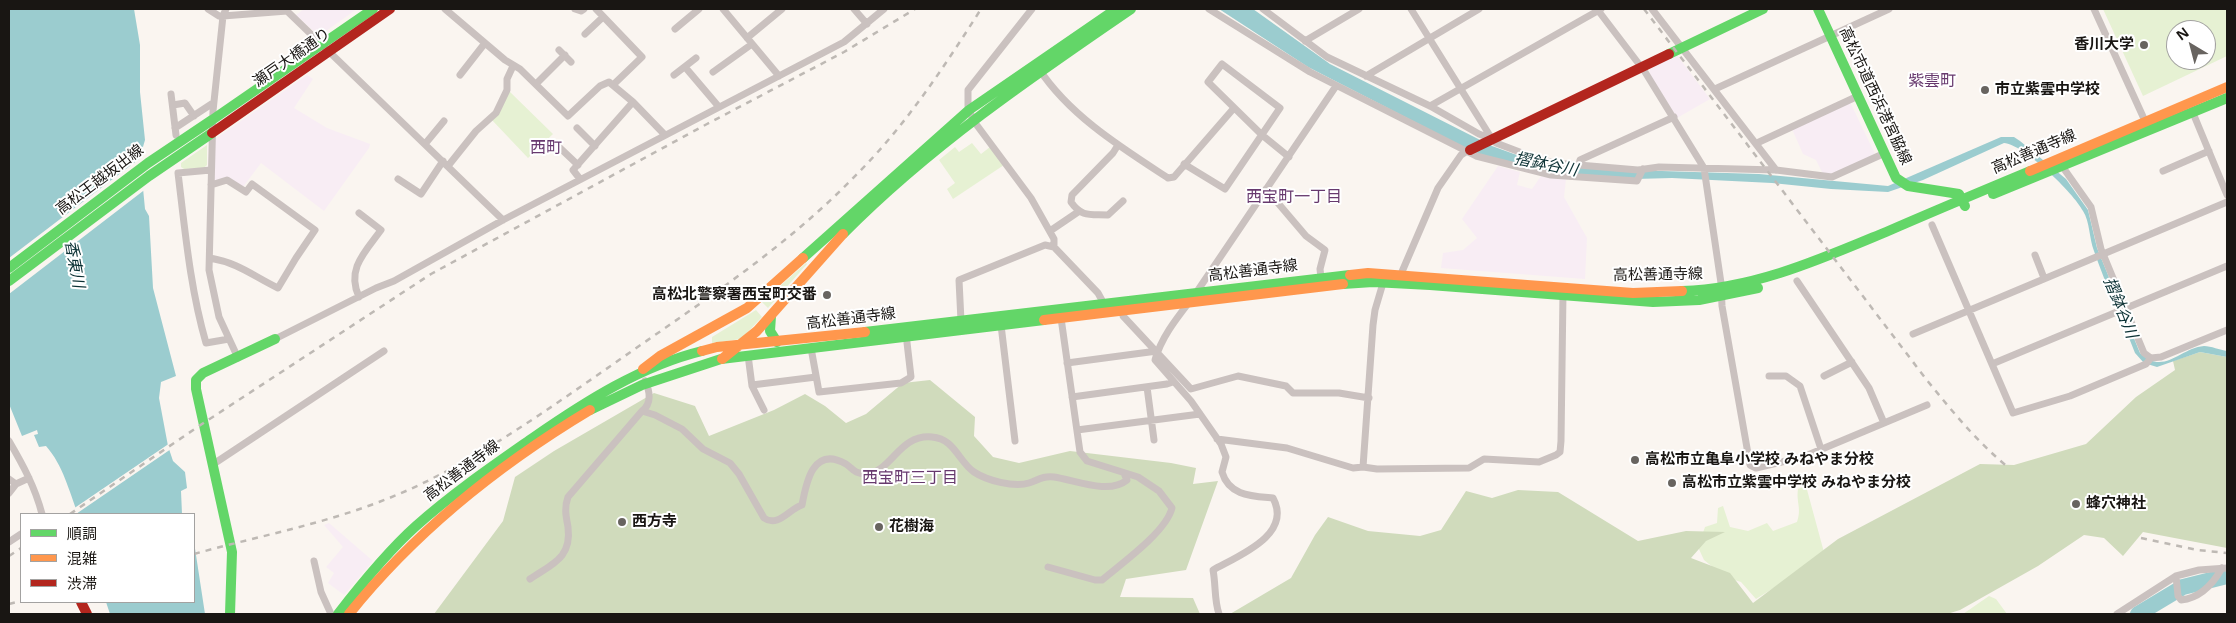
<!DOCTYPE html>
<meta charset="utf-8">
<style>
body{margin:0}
#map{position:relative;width:2236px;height:623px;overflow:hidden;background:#faf5f0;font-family:"Noto Sans","Noto Sans JP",sans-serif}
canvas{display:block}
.frame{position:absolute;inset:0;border:10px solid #191613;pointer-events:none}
.legend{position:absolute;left:20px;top:513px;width:175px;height:90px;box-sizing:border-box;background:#fff;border:1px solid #a3a2a1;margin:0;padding:6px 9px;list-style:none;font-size:15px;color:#191613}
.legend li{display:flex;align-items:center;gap:10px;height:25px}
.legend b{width:25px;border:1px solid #a3a2a1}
.north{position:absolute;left:2166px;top:20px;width:50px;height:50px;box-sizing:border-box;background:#fff;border:1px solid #a3a2a1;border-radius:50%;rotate:323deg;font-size:14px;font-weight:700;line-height:20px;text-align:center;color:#191613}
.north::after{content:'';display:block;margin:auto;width:18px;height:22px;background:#686460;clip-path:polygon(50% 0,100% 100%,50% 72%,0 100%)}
</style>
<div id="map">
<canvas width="2236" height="623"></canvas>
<div class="frame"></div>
<ul class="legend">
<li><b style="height:6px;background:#63d668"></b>順調</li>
<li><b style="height:6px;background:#ff974d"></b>混雑</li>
<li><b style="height:6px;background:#b3261e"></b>渋滞</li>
</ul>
<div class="north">N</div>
</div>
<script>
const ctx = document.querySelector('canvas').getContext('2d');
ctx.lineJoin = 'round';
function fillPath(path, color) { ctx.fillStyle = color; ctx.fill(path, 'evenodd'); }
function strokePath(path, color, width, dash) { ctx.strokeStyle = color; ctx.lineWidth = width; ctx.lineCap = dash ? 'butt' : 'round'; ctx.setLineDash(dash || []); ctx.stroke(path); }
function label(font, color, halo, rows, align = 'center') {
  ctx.font = font + ' "Noto Sans","Noto Sans JP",sans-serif'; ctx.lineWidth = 4; ctx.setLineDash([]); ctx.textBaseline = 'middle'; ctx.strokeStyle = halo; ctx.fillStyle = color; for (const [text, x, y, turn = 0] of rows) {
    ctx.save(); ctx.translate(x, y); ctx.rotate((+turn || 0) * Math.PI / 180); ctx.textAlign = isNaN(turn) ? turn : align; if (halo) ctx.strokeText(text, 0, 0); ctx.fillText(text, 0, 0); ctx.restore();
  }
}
fillPath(new Path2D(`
 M304 9H357L319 36 296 15Z
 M1676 54 1710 99 1677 118 1649 73 1650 69Z
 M307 75 313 79 294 108 327 128 370 144 369 148 324 211 261 163 243 187 231 180 214 182 215 139Z
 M1850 102 1875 154 1831 175 1823 174 1816 160 1803 154 1792 129Z
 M1498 166 1520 172 1517 185 1532 189 1541 176 1566 179 1564 197 1587 238 1585 279 1441 268 1443 253 1463 250 1477 238 1462 219Z
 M329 523 373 561 344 595 328 583 334 573 326 567 343 547 324 525Z`), '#f8edf4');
fillPath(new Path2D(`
 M2103 9H2227V56L2143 96ZM2176 30H2206V60H2176Z
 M509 91 553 134 528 158 491 119Z
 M972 143 981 154 990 147 1004 165 953 199 947 189 955 183 939 160 955 147 959 152Z
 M207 145V165L204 168 184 169 181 167V163Z
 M806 263 807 264 768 308 762 302Z
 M756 310 762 317 741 339 712 343V337Z
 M1806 486 1825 556 1756 599 1741 582 1725 577 1704 560 1698 547 1705 527 1717 523 1718 508 1723 506 1730 527 1748 531 1767 523 1773 531 1797 522C1802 508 1796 503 1798 489Z
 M1989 596 1996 599 2007 614H1963Z`), '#e6f1d3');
fillPath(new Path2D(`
 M2200 352 2227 357V548L2143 532 2123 556 2104 538 2084 535 2038 566 1960 610 1947 614H1230L1291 578 1315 535 1328 517 1368 531 1420 536 1441 530 1466 491 1492 498 1518 490 1558 492 1638 541 1686 531 1725 532 1706 541 1691 558 1730 573 1753 603 1838 539 1980 464 2014 465 2086 444 2136 397 2175 370 2173 361Z
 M930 380 975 417 974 436 993 457 1019 463 1070 451 1171 463 1196 468 1193 484 1218 481 1186 570 1126 579 1120 597 1193 598 1200 614H434L503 521 515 477 554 451 654 393 695 406 709 436 774 410 805 394 825 406 846 423 866 414 903 383Z`), '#d0dbbc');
fillPath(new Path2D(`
 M9 9H134L140 45V92L145 140 140 157 145 209 149 216 153 288 176 376 161 382 159 398 168 446 173 461 185 472 187 488 181 491 182 514H78C69 491 63 465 46 446L39 447 34 435 38 434 37 430 22 436 9 404Z
 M1219 9H1253L1330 64 1492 146 1536 162 1553 166 1625 171H1662L1759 174 1888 186 2001 137H2014L2020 141 2066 179 2088 210 2097 248 2140 353C2164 376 2180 348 2204 346 2211 346 2220 350 2227 351V357L2200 352 2157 367 2144 363 2135 353C2122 319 2106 286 2094 251 2089 238 2090 222 2083 211 2074 193 2023 144 2004 143L1923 180 1888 192 1831 189 1772 183 1672 178 1635 179 1556 173 1477 154 1308 67Z
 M194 542 205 614H110L106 602H194Z`), '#9bcccf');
fillPath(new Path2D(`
 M143 156 147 188 9 294V258Z
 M170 443 171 449 76 514 73 509Z`), '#faf5f0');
strokePath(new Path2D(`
 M2138 614 2183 587 2227 576`), '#9bcccf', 16);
strokePath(new Path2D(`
 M208 9 219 16H223L213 111 209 270 219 317 238 358
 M226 9 223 16 287 11 503 220
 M445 9 505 60 520 69 568 116 600 86 609 82 633 102 665 135
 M575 9 581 11 584 9
 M596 9 642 57 613 85
 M723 9 779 76
 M854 9 867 24
 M1032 9 968 90V106L973 120 1031 198 1054 239V247L1098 293 1104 304
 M1209 9 1310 72 1476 156 1551 175 1637 181 1643 169
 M1263 9 1327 57 1430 106 1479 134 1492 139 1496 143 1538 159 1555 163 1638 170 1659 167 1776 170 1832 177 1885 153
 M1411 9 1492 139
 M1597 9 1645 72 1704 168 1721 283 1722 306 1750 465 1756 468 1803 457 1927 405
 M1652 9 1776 170
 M2094 9 2145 121
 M675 29 699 9
 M585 34 603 17
 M747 38 782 9
 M1305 41 1359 9
 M559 50 571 62
 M685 67 719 107
 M1039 69C1070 116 1122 148 1168 178L1174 177 1234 108
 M713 72 752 44
 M460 75 485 43
 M674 75 696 58
 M1366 76 1479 9
 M536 84 565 55
 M1715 89 1889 9
 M171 94 176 135
 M173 105 185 103 194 116
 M1430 106 1601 9
 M2193 113 2227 195
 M175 128 213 103
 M577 128 595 146
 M1757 143 1858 96
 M425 144 444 121
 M1118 145 1113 153 1072 195 1071 202C1082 218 1091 214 1108 215L1123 201
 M559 147 578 165
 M1184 164 1225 189 1280 108 1222 64 1208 82 1262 135 1289 157
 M1579 165 1580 160 1674 117
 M448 166 476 131 496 113 507 90V79L513 66
 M2062 166 2091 207 2101 249 2144 353 2151 358 2161 357 2227 330
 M211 170 178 173C185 230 190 288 206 343L229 339
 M2163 171 2209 151
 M398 179 421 194 443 161
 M580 179 573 170 633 102
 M1266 189 1306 236 1325 250 1320 269 1321 278
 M1932 225 2013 413 2070 396 2146 364 2151 358
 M1050 231 1078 212
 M2035 255 2044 278
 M210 258C239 263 253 276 278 288L296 258 315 230 252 184 246 192 227 180 211 185
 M1401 274 1438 188 1461 155 1467 151
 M1797 281 1869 388 1884 423
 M1383 283 1375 310 1373 325 1363 467 1377 469 1469 468 1484 459 1539 462 1556 455 1560 452 1561 441 1563 293
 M1196 293 1336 86
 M359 297C346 269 365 252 381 230L359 213
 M1190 301C1176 319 1161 338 1155 360L1191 401 1221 444 1226 457 1222 472C1229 496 1252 496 1273 498 1293 535 1238 556 1213 570 1216 585 1214 600 1219 614
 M1123 311V316L1191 389 1238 376 1286 386 1293 393H1339L1369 398
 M961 321 959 280 1045 245 1054 247
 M1001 325 1015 441
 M1913 334 2227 202
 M275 339 376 288 394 281 503 220 844 42 884 9
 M811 348 819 392 901 383 911 377 906 334
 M748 355 752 386 764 410
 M1067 363 1157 351
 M1992 364 2227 266
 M1769 376H1786L1800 386 1821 449
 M1824 376 1852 362
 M645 381C650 391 652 404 642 411L655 415 682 429 703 449 730 463 739 474 764 518C778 528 789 509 802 505 806 483 813 445 846 464 853 469 855 474 865 474 892 473 898 434 932 437 955 439 958 461 974 472 986 480 1014 488 1029 483 1039 480 1041 476 1054 477 1075 480 1109 495 1127 480L1124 473
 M752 385 816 377
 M1147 387 1154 440
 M1072 397 1167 384 1173 382
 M1077 430 1200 414
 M1217 439 1287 448 1353 468 1363 467
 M9 441C23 465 35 487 42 514
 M212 465 384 351
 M9 479 16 484 29 478
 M9 493 16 484
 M9 542 21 534
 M314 561 321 592 331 614
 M1048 567 1095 580H1102C1122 563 1166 532 1172 508L1159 491 1138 477 1087 461 1080 452 1061 318
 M2176 576 2178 596 2181 600C2201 598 2213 584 2222 568
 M530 579C552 564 572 558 568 527 566 516 564 508 568 497L642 411
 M2117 614 2176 576 2199 570 2227 568`), '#cac1bf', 7);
strokePath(new Path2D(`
 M1818 9 1896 178 1908 186 1959 194 1965 206
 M1669 54 1763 9
 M212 120 373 9
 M1993 194 2227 98
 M843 234C929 147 1030 78 1131 9
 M803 258 969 110 1116 9
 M9 268 148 163 212 120
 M9 281 149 176 212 133
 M1343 284 1373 282 1430 285 1653 302 1699 300 1758 288
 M1682 291C1754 289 1821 259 1886 232 1934 211 1982 191 2030 171
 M771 316 770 331 777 342
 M865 332 1350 275
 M590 410 642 385 721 359 1044 320
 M230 614 232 552 196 389V380L203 373 275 339
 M338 614C362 583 387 552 416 526 453 493 494 465 534 437 586 401 641 366 702 351`), '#63d668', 10);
strokePath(new Path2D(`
 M2030 171 2227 87
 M1350 275 1368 273 1633 293 1682 291
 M1044 320 1343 284
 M702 351 717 347 865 332
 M722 359 757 331 843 234
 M643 369 660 356 747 308 803 258
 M349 614C415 532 500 464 590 410`), '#ff974d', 10);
strokePath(new Path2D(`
 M212 133 390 9
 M1470 150 1669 54
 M81 602 87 614`), '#b3261e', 10);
strokePath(new Path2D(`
 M1644 9 1926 379C1952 411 1977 442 2009 468
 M70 514 199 426 431 274 707 124 844 52 915 9
 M2141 538 2197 550 2227 553
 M194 554C255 537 319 525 379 502 464 470 538 416 612 365 697 305 785 249 857 174 906 125 944 67 981 9
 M9 556 21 548
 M9 604 21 601`), '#beb9b4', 2.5, [6, 6]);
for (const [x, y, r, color] of [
 [2144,45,5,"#686460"],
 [1985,90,5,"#686460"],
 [827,295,5,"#686460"],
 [1635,460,5,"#686460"],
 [1672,483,5,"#686460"],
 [2076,504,5,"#686460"],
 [622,522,5,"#686460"],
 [879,527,5,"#686460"]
]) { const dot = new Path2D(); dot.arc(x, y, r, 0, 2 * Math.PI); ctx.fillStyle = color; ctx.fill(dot); strokePath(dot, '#fff', 2); }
label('bold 15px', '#191613', '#fff', [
 ["香川大学",2134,45,"right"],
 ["市立紫雲中学校",1995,90],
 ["高松北警察署西宝町交番",817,295,"right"],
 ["高松市立亀阜小学校 みねやま分校",1645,460],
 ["高松市立紫雲中学校 みねやま分校",1682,483],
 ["蜂穴神社",2086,504],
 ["西方寺",632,522],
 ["花樹海",889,527]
], 'left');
label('15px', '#191613', '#fff', [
 ["瀬戸大橋通り",292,58,-35],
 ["高松市道西浜港宮脇線",1875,96,65],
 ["高松善通寺線",2034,152,-23],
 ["高松王越坂出線",100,180,-37],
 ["高松善通寺線",1253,271,-7],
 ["高松善通寺線",1658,275,-1],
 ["高松善通寺線",851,319,-7],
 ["高松善通寺線",462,471,-37]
]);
label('16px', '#67396e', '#fff', [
 ["紫雲町",1932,81],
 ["西町",546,148],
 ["西宝町一丁目",1294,197],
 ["西宝町三丁目",910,478]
]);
label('italic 16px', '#0b3134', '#fff', [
 ["摺鉢谷川",1546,165,11],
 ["香東川",74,264,80],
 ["摺鉢谷川",2120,308,68]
]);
</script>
